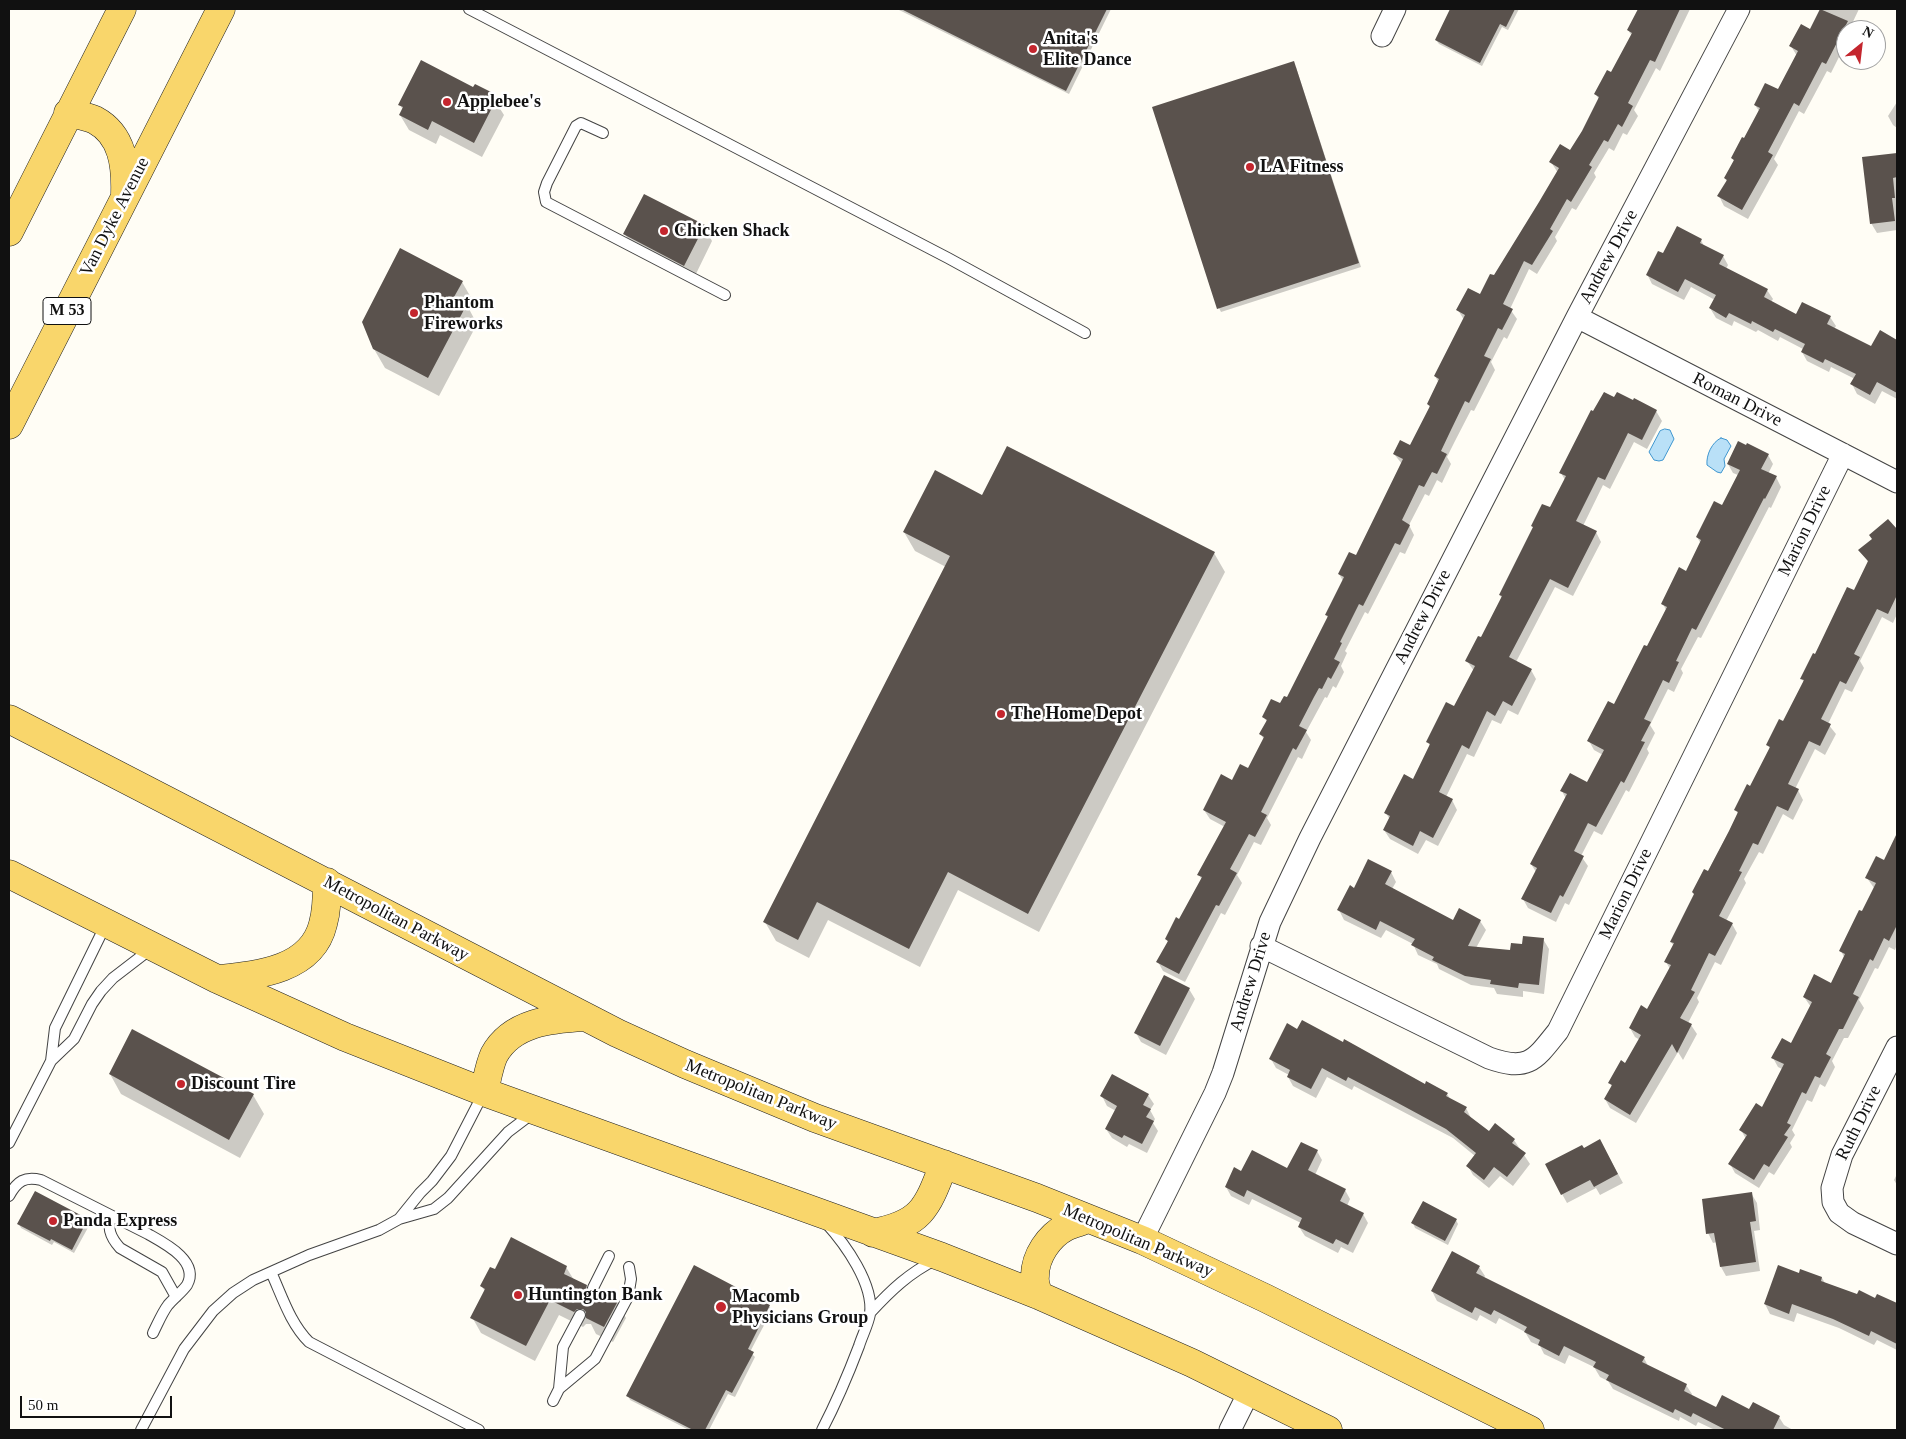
<!DOCTYPE html>
<style>
body{margin:0}
#map{position:relative;width:1906px;height:1439px;overflow:hidden;background:#fffdf5;font-family:"Times New Roman",serif}
canvas{display:block}
.frame{position:absolute;inset:0;border:10px solid #111;pointer-events:none}
.north{position:absolute;left:1836px;top:20px;width:50px;height:50px;box-sizing:border-box;background:#fff;border:1px solid #a0a0a0;border-radius:50%;rotate:29deg;font-size:14px;font-weight:700;line-height:20px;text-align:center;color:#111}
.north::after{content:'';display:block;margin:auto;width:18px;height:22px;background:#c4262e;clip-path:polygon(50% 0,100% 100%,50% 72%,0 100%)}
.scale{position:absolute;left:20px;top:1396px;width:152px;height:22px;box-sizing:border-box;border:2px solid #111;border-top:0;padding-left:6px;font-size:15px;line-height:18px;white-space:nowrap;color:#111;-webkit-text-stroke:4px #fff;paint-order:stroke}
</style>
<div id="map">
<canvas width="1906" height="1439"></canvas>
<div class="frame"></div>
<div class="north">N</div>
<div class="scale">50 m</div>
</div>
<script>
const ctx = document.querySelector('canvas').getContext('2d');
ctx.lineJoin = 'round';
function fillPath(path, color) { ctx.fillStyle = color; ctx.fill(path, 'evenodd'); }
function strokePath(path, color, width, dash) { ctx.strokeStyle = color; ctx.lineWidth = width; ctx.lineCap = dash ? 'butt' : 'round'; ctx.setLineDash(dash || []); ctx.stroke(path); }
function label(font, color, halo, rows, align = 'center') {
  ctx.font = font + ' "Times New Roman",serif'; ctx.lineWidth = 5; ctx.setLineDash([]); ctx.textBaseline = 'middle'; ctx.strokeStyle = halo; ctx.fillStyle = color; for (const [text, x, y, turn = 0] of rows) {
    ctx.save(); ctx.translate(x, y); ctx.rotate((+turn || 0) * Math.PI / 180); ctx.textAlign = isNaN(turn) ? turn : align; if (halo) ctx.strokeText(text, 0, 0); ctx.fillText(text, 0, 0); ctx.restore();
  }
}
const water = new Path2D(`
 M1665 429 1670 430 1674 439 1663 460 1659 461 1654 460 1649 452 1660 431Z
 M1721 438 1727 440 1731 446 1724 459 1725 466 1721 473 1717 472 1707 465C1706 455 1712 442 1721 438Z`);
fillPath(water, '#b9e0f7');
strokePath(water, '#3f96cf', 1);
fillPath(new Path2D(`
 M897 9H1111L1069 94Z
 M1452 9H1519L1508 30 1502 27 1482 66 1439 44 1436 40Z
 M1640 9H1690L1660 71 1656 68 1634 110 1638 116 1627 135 1623 133 1614 151 1609 148 1594 173 1596 177 1576 210 1572 208 1555 237 1557 241 1537 274 1529 269 1510 309 1517 319 1507 339 1504 337 1491 362 1495 370 1474 411 1471 410 1455 441 1447 457 1451 464 1442 483 1437 480 1429 496 1425 494 1409 525 1414 535 1405 554 1400 552 1368 614 1365 612 1345 651 1347 653 1341 666 1344 672 1336 688 1333 686 1327 698 1325 697 1306 732 1311 740 1302 759 1298 757 1267 818 1271 825 1261 845 1254 842 1237 875 1242 883 1225 915 1221 913 1185 982 1163 971 1158 962 1168 942 1166 939 1180 920 1202 880 1199 875 1225 827 1210 819 1204 810 1233 782 1248 770 1264 740 1261 734 1267 722 1264 717 1287 699 1328 618 1326 615 1343 581 1339 574 1356 557 1402 464 1394 454 1410 447 1430 408 1428 404 1439 383 1435 376 1464 320 1458 310 1480 296 1495 277 1558 173 1551 162 1571 151 1583 131 1599 100 1596 94 1612 74 1632 36 1628 30Z
 M1822 9H1859L1850 28 1851 30H1846V43L1831 73 1827 71 1804 114 1799 111 1774 159 1778 165 1748 219 1724 206 1719 196 1727 182 1725 178 1734 161 1732 158 1745 140 1759 111 1755 105 1779 91 1797 56 1791 46 1811 30Z
 M1296 67 1361 267 1221 312 1219 308Z
 M474 89 490 93 504 115 482 157 440 135 436 144 409 130 400 115 403 110 400 105Z
 M1897 102V128L1893 125 1888 116Z
 M1897 154V230L1877 233 1871 223Z
 M704 226 712 241 693 280 633 249 625 234Z
 M1701 240 1704 246 1723 256 1728 265 1726 269 1767 290 1773 299 1771 302 1797 316 1830 317 1836 326 1834 329 1872 348 1880 332 1897 342V399L1882 391 1875 404 1857 394 1852 384 1855 379 1831 367 1829 372 1807 361 1802 352 1803 349 1780 337 1778 341 1758 330 1756 332 1734 321 1732 326 1716 318 1710 308 1715 300 1691 287 1684 300 1652 284 1647 274 1664 254Z
 M462 282 473 301 469 309 477 324 439 396 385 368 374 349Z
 M1615 399 1656 411 1662 421 1647 449 1634 442 1610 489 1603 485 1583 526 1596 532 1601 542 1573 596 1555 587 1516 662 1531 670 1536 679 1518 715 1508 710 1501 724 1492 720 1474 757 1467 754 1446 797 1452 800 1457 810 1438 846 1426 840 1418 854 1390 839 1384 830 1390 820 1386 813 1414 781 1430 746 1428 742 1455 708 1474 671 1467 661 1481 639 1502 599 1500 595 1534 529 1532 526 1550 509 1565 480 1561 473Z
 M1008 447 1214 553 1225 572 1039 932 958 890 920 967 828 920 809 958 776 941 765 922 946 567 915 551 904 532 983 496Z
 M1768 455 1773 464 1768 474 1776 477 1781 487 1771 508 1769 507 1701 638 1698 637 1681 669 1683 673 1674 692 1668 689 1650 725 1655 733 1647 749 1649 753 1629 792 1626 790 1602 835 1594 831 1581 856 1588 866 1569 905 1565 903 1556 922 1528 908 1523 899 1536 872 1531 864 1566 799 1562 791 1588 784 1603 755 1594 750 1589 741 1615 706 1647 648 1666 610 1663 604 1687 572 1701 544 1697 537 1723 506 1738 475 1733 473 1728 464Z
 M1888 520 1897 531V587L1893 590 1897 592V614L1893 623 1882 617 1860 661 1864 668 1852 692 1845 689 1828 724 1836 734 1825 755 1815 749 1795 789 1798 790 1803 800 1793 820 1783 814 1763 854 1759 852 1744 879 1746 883 1726 921 1732 924 1737 933 1721 965 1715 962 1697 998 1699 1002 1688 1023 1691 1025 1697 1034 1683 1060 1678 1052 1636 1123 1610 1108 1605 1099 1612 1087 1610 1083 1626 1064 1640 1040 1635 1037 1630 1028 1648 1010 1670 969 1666 962 1674 946 1671 942 1738 814 1736 810 1751 787 1770 749 1768 745 1784 723 1804 683 1802 679 1854 592 1869 563 1860 550 1873 540Z
 M1897 837V944L1895 950 1889 947 1878 969 1875 968 1859 1000 1864 1008 1848 1038H1844L1832 1061 1835 1067 1825 1087 1820 1084 1812 1102 1807 1100 1792 1130 1795 1135 1790 1143 1792 1147 1774 1175 1769 1172 1759 1188 1735 1173 1730 1164 1746 1139 1741 1130 1763 1109 1782 1069 1778 1067 1773 1058 1792 1044 1811 1007 1804 997 1831 984 1844 957 1841 951 1874 888 1867 878 1885 862Z
 M1391 872 1396 882 1392 889 1453 921H1480L1486 930 1476 948 1512 952 1523 945 1543 939 1549 949 1544 994 1523 991V997L1497 994 1494 988 1471 985 1439 969 1437 964 1418 955 1413 944 1386 930 1381 938 1344 920 1339 910 1354 890Z
 M1164 976 1189 989 1195 999 1166 1055 1141 1042 1136 1033Z
 M1271 1059 1425 1086 1447 1094 1451 1100 1466 1108 1471 1118 1489 1132 1514 1140 1530 1164 1513 1186 1500 1176 1489 1188 1473 1175 1468 1166 1475 1156 1453 1138 1354 1086 1352 1090 1327 1077 1316 1098 1293 1086 1288 1077 1289 1075 1276 1068Z
 M110 1074 253 1095 264 1114 240 1158 121 1094Z
 M1148 1095 1154 1104 1150 1110 1155 1119 1153 1123 1158 1131 1147 1153 1129 1144 1127 1147 1112 1138 1106 1129 1116 1111 1107 1106 1102 1096Z
 M1583 1150H1605L1623 1183 1600 1195 1596 1188 1567 1203 1562 1194Z
 M1317 1151 1322 1160 1315 1175 1345 1190 1350 1199 1347 1206 1363 1214 1368 1223 1353 1253 1341 1247 1338 1253 1305 1236 1299 1227 1301 1223 1252 1199 1249 1205 1231 1196 1226 1187 1242 1172 1288 1169Z
 M1897 1174V1185L1894 1180Z
 M1751 1193 1757 1203 1760 1230 1754 1231 1760 1271 1726 1276 1721 1267 1717 1242 1713 1243 1708 1233Z
 M87 1220 90 1224 74 1253 54 1242 52 1245 21 1228 19 1224Z
 M1456 1220 1458 1224 1448 1245 1415 1228 1413 1223Z
 M511 1239 566 1267 574 1280 586 1286 591 1296 617 1302 626 1318 613 1342 596 1334 591 1324H586L583 1327 559 1315 535 1361 481 1333 472 1317 485 1292 482 1286 495 1271Z
 M1479 1267 1485 1276 1484 1278 1644 1358 1648 1366 1686 1385 1692 1394 1691 1396 1716 1409 1749 1411 1779 1417 1784 1425 1793 1430H1715L1698 1422 1696 1426 1680 1417 1679 1421 1613 1389 1608 1381 1600 1377 1594 1367 1569 1355 1565 1364 1544 1354 1540 1346 1531 1342 1525 1332 1499 1318 1496 1324 1480 1315 1477 1321 1437 1301 1432 1291Z
 M1779 1267 1800 1274 1822 1278 1825 1283 1858 1295 1876 1299 1878 1295 1897 1305V1350L1877 1340 1874 1345 1839 1328 1797 1313 1794 1322 1770 1314 1765 1304Z
 M769 1306 772 1310 750 1352 755 1357 735 1397 728 1394 709 1430H689L630 1400 628 1395Z`), '#0003');
fillPath(new Path2D(`
 M901 9H1107L1066 91Z
 M1450 9H1515L1506 27 1500 24 1480 63 1435 40Z
 M1638 9H1680L1655 62 1650 60 1628 103 1633 106 1622 127 1618 124 1608 142 1604 140 1589 165 1592 167 1571 202 1567 199 1550 229 1553 231 1532 265 1524 261 1503 304 1513 309 1502 330 1498 328 1484 356 1491 359 1469 403 1465 401 1450 432 1441 451 1447 454 1437 474 1432 472 1424 487 1419 485 1402 520 1410 525 1400 545 1395 543 1363 606 1359 604 1340 642 1342 643 1334 659 1340 662 1331 679 1328 677 1322 689 1319 688 1314 697 1299 726 1307 730 1296 750 1293 748 1261 812 1267 815 1255 837 1249 834 1230 869 1237 873 1219 906 1216 905 1179 974 1156 962 1168 941 1165 939 1176 917 1179 919 1202 877 1197 875 1226 822 1203 810 1221 774 1232 780 1240 764 1248 768 1264 737 1259 734 1267 720 1262 717 1271 699 1280 703 1284 696 1287 697 1328 616 1325 615 1344 577 1338 574 1349 552 1356 555 1403 459 1393 454 1400 440 1410 445 1430 406 1427 404 1439 379 1434 376 1465 315 1456 310 1468 288 1480 294 1490 274 1494 275 1539 202 1559 168 1549 162 1560 144 1570 150 1582 131 1599 97 1594 94 1607 70 1611 72 1632 33 1627 30Z
 M1820 9 1848 21 1826 64 1822 62 1799 106 1794 103 1768 152 1773 155 1742 210 1717 196 1727 180 1724 178 1734 160 1731 158 1742 137 1744 138 1760 108 1754 105 1765 83 1778 89 1798 51 1789 46 1801 24 1810 29Z
 M421 60 473 87 475 84 491 92 489 96 496 100 474 143 432 121 428 130 399 115 403 107 398 105Z
 M1294 61 1359 263 1217 309 1152 107Z
 M1897 153V177L1893 178 1895 198H1892L1895 221 1870 224 1862 157Z
 M644 194 705 225 684 266 623 234Z
 M1677 226 1702 239 1700 243 1724 255 1719 264 1768 289 1764 297 1796 314 1802 302 1831 316 1827 324 1871 346 1880 330 1897 340V393L1877 382 1870 395 1850 384 1856 374 1825 359 1823 363 1801 352 1805 344 1775 329 1773 332 1752 321 1751 324 1729 313 1726 318 1709 308 1716 295 1685 279 1678 292 1646 275 1658 251 1663 253Z
 M400 248 463 281 454 297 467 304 428 378 373 349 362 322Z
 M1604 392 1614 397 1617 392 1633 400 1634 398 1657 410 1642 440 1628 433 1605 480 1598 477 1576 521 1597 531 1568 588 1550 579 1509 657 1532 669 1512 706 1503 701 1495 716 1487 711 1469 749 1462 745 1439 792 1453 799 1433 838 1420 831 1413 846 1383 830 1390 816 1384 813 1404 774 1413 779 1430 744 1426 742 1446 702 1454 706 1475 666 1465 661 1478 636 1481 637 1502 596 1499 595 1533 527 1531 526 1542 504 1550 507 1566 476 1559 473 1591 410 1593 411Z
 M1738 441 1746 445 1747 443 1769 454 1761 469 1777 476 1765 499 1764 498 1696 630 1692 628 1676 661 1679 662 1669 683 1663 680 1644 719 1651 722 1641 741 1645 742 1624 783 1621 781 1596 827 1588 823 1574 851 1584 856 1563 897 1560 895 1551 913 1521 899 1537 868 1530 864 1567 794 1560 791 1570 773 1587 782 1604 750 1587 741 1608 701 1614 704 1644 645 1647 646 1667 607 1661 604 1679 567 1686 571 1701 540 1696 537 1714 501 1722 505 1740 470 1727 464Z
 M1007 446 1215 552 1028 914 948 872 909 949 817 902 798 940 763 922 950 556 903 532 935 470 982 495Z
 M1888 519 1897 529V595L1888 614 1877 609 1854 654 1860 657 1846 684 1840 681 1821 719 1831 724 1820 746 1809 741 1788 784 1799 789 1788 811 1777 806 1758 845 1753 843 1739 871 1742 872 1719 916 1733 923 1715 956 1709 953 1691 990 1695 992 1680 1018 1692 1024 1677 1053 1672 1044 1630 1115 1604 1099 1612 1085 1608 1083 1621 1060 1625 1063 1641 1035 1629 1028 1641 1005 1647 1009 1671 965 1664 962 1674 943 1670 942 1694 894 1692 892 1704 869 1708 871 1729 831 1738 812 1734 810 1747 784 1750 786 1770 747 1766 745 1779 719 1783 721 1804 680 1800 679 1813 653 1815 654 1847 587 1854 590 1868 561 1858 550 1872 539 1869 535Z
 M1897 833V925L1889 941 1884 938 1873 961 1870 959 1853 994 1859 997 1843 1029H1839L1826 1054 1831 1057 1820 1078 1815 1076 1806 1094 1802 1092 1787 1123 1791 1125 1784 1135 1788 1137 1769 1167 1764 1164 1754 1180 1728 1164 1747 1135 1739 1130 1756 1103 1762 1107 1784 1064 1771 1058 1782 1038 1791 1043 1812 1002 1803 997 1814 974 1831 983 1845 954 1839 951 1859 910 1862 911 1876 883 1865 878 1876 856 1884 860Z
 M1368 859 1392 871 1385 884 1453 920 1459 908 1481 920 1468 946 1510 950 1511 943 1522 944 1523 936 1544 938 1539 985 1519 983 1518 988 1490 984 1491 980 1465 976 1432 960 1434 957 1411 945 1415 939 1380 921 1376 930 1337 910 1350 885 1354 888Z
 M1164 975 1190 988 1160 1046 1134 1033Z
 M1302 1020 1343 1042 1344 1039 1425 1084 1426 1081 1448 1093 1446 1096 1467 1107 1464 1112 1489 1131 1495 1123 1515 1139 1512 1143 1526 1153 1507 1177 1494 1167 1484 1180 1466 1166 1476 1153 1446 1129 1396 1102 1348 1077 1346 1081 1322 1068 1311 1089 1287 1077 1290 1070 1269 1059 1287 1023 1297 1029Z
 M132 1029 254 1094 229 1140 109 1074Z
 M1112 1074 1149 1094 1143 1105 1151 1109 1146 1117 1154 1121 1142 1144 1124 1135 1122 1138 1105 1129 1117 1106 1100 1096Z
 M1600 1139 1618 1174 1594 1187 1590 1180 1561 1195 1545 1164 1582 1145 1584 1148Z
 M1301 1142 1318 1150 1308 1170 1346 1189 1340 1201 1364 1213 1348 1245 1336 1239 1333 1244 1298 1227 1302 1218 1247 1190 1244 1197 1225 1187 1234 1167 1241 1171 1252 1150 1287 1168Z
 M35 1191 88 1219 72 1250 51 1239 50 1241 17 1224Z
 M1752 1192 1756 1221 1750 1222 1756 1262 1720 1267 1714 1233 1706 1234 1702 1199Z
 M1423 1201 1457 1219 1445 1241 1411 1223Z
 M511 1237 567 1266 564 1274 587 1285 586 1289 590 1294 594 1295 599 1291 618 1301 604 1327 586 1318V1312L583 1309H577L574 1312 550 1300 526 1346 470 1318 485 1289 480 1286 490 1267 495 1269Z
 M1452 1251 1480 1266 1476 1273 1645 1357 1642 1362 1687 1384 1684 1391 1716 1407 1722 1395 1749 1409 1753 1402 1780 1416 1773 1430H1726L1693 1413 1691 1417 1675 1409 1673 1413 1606 1380 1609 1375 1593 1367 1596 1362 1564 1346 1559 1356 1538 1345 1540 1340 1524 1332 1527 1327 1494 1310 1491 1315 1475 1307 1472 1313 1431 1291Z
 M694 1265 770 1305 748 1349 754 1352 732 1393 726 1390 705 1430H693L626 1396Z
 M1778 1265 1799 1273 1800 1269 1822 1277 1821 1281 1857 1294 1859 1290 1875 1298 1877 1294 1897 1303V1344L1871 1331 1869 1336 1833 1319 1792 1304 1789 1314 1764 1304Z`), '#5a524d');
const lane = new Path2D(`
 M469 9 948 258 1085 333
 M603 133 581 123 576 126 547 183 544 192 546 202 725 295
 M51 1061 74 1039 92 1004 101 991 113 978 152 948
 M9 1143 51 1061 55 1028 106 924
 M9 1196C17 1181 25 1176 41 1180L148 1234C164 1243 200 1261 187 1285 182 1292 174 1298 168 1305 162 1313 158 1323 153 1333
 M112 1216C106 1228 111 1238 120 1248L162 1272 176 1297
 M399 1219 420 1193 432 1181 451 1156 484 1092
 M271 1272C282 1296 290 1323 309 1342L479 1430
 M593 1288 609 1256
 M870 1313C891 1290 909 1273 937 1259
 M559 1389 563 1347 580 1315
 M553 1401 559 1389 595 1359 628 1297 631 1279 629 1267
 M141 1430 184 1349 213 1311 233 1293 253 1280 309 1255 379 1230 399 1219 434 1209 448 1198 508 1132 533 1113
 M822 1430C836 1403 848 1375 859 1346 862 1336 868 1325 870 1314 874 1284 845 1244 826 1223`);
const street = new Path2D(`
 M1382 36 1395 9
 M1577 317 1897 482
 M1261 946 1489 1058C1528 1072 1535 1060 1558 1031L1843 454
 M1897 1047 1842 1155 1832 1188 1833 1202 1839 1213 1853 1223 1897 1244
 M1142 1240 1215 1093 1223 1073 1270 922 1310 838 1577 317 1739 9
 M1230 1430 1249 1392`);
const primary = new Path2D(`
 M68 113C77 115 87 116 95 120 123 135 126 166 125 195
 M9 232 122 9
 M9 425 221 9
 M9 719 617 1033 685 1064 815 1118 1037 1198 1142 1240 1265 1298 1530 1430
 M9 874 217 979 345 1037 484 1092 942 1257 1038 1295 1192 1363 1328 1430
 M219 979C258 975 312 970 323 924 327 910 327 896 327 882
 M484 1092C487 1080 489 1066 494 1055 512 1022 551 1019 584 1017
 M873 1233C922 1224 927 1208 944 1164
 M1038 1295C1037 1289 1034 1282 1035 1276 1035 1256 1049 1236 1066 1227 1072 1224 1081 1222 1088 1219`);
strokePath(lane, '#444', 12);
strokePath(street, '#444', 23);
strokePath(primary, '#222', 29);
strokePath(lane, '#fff', 10);
strokePath(street, '#fff', 21);
strokePath(primary, '#f9d66b', 28);
for (const [x, y, r, color] of [
 [1033,49,5,"#c4262e"],
 [447,102,5,"#c4262e"],
 [1250,167,5,"#c4262e"],
 [664,231,5,"#c4262e"],
 [414,313,5,"#c4262e"],
 [1001,714,5,"#c4262e"],
 [181,1084,5,"#c4262e"],
 [53,1221,5,"#c4262e"],
 [518,1295,5,"#c4262e"],
 [721,1307,6,"#c4262e"]
]) { const dot = new Path2D(); dot.arc(x, y, r, 0, 2 * Math.PI); ctx.fillStyle = color; ctx.fill(dot); strokePath(dot, '#fff', 2); }
for (const [x, y, w] of [
 [67,311,48]
]) { const box = new Path2D(); box.roundRect(x - w / 2, y - 13.5, w, 27, 4); ctx.fillStyle = '#fff'; ctx.fill(box); strokePath(box, '#111', 1); }
label('bold 16px', '#111', null, [
 ["M 53",67,311]
]);
label('bold 18px', '#111', '#fff', [
 ["Anita's",1043,39],
 ["Elite Dance",1043,60],
 ["Applebee's",457,102],
 ["LA Fitness",1260,167],
 ["Chicken Shack",674,231],
 ["Phantom",424,303],
 ["Fireworks",424,324],
 ["The Home Depot",1011,714],
 ["Discount Tire",191,1084],
 ["Panda Express",63,1221],
 ["Huntington Bank",528,1295],
 ["Macomb",732,1297],
 ["Physicians Group",732,1318]
], 'left');
label('18px', '#111', '#fff', [
 ["Van Dyke Avenue",115,217,-63],
 ["Andrew Drive",1609,257,-62],
 ["Roman Drive",1737,400,27],
 ["Marion Drive",1805,531,-64],
 ["Andrew Drive",1423,617,-63],
 ["Marion Drive",1626,894,-64],
 ["Metropolitan Parkway",396,919,28],
 ["Andrew Drive",1251,982,-73],
 ["Metropolitan Parkway",761,1095,22],
 ["Ruth Drive",1859,1123,-64],
 ["Metropolitan Parkway",1138,1241,23]
]);
</script>
